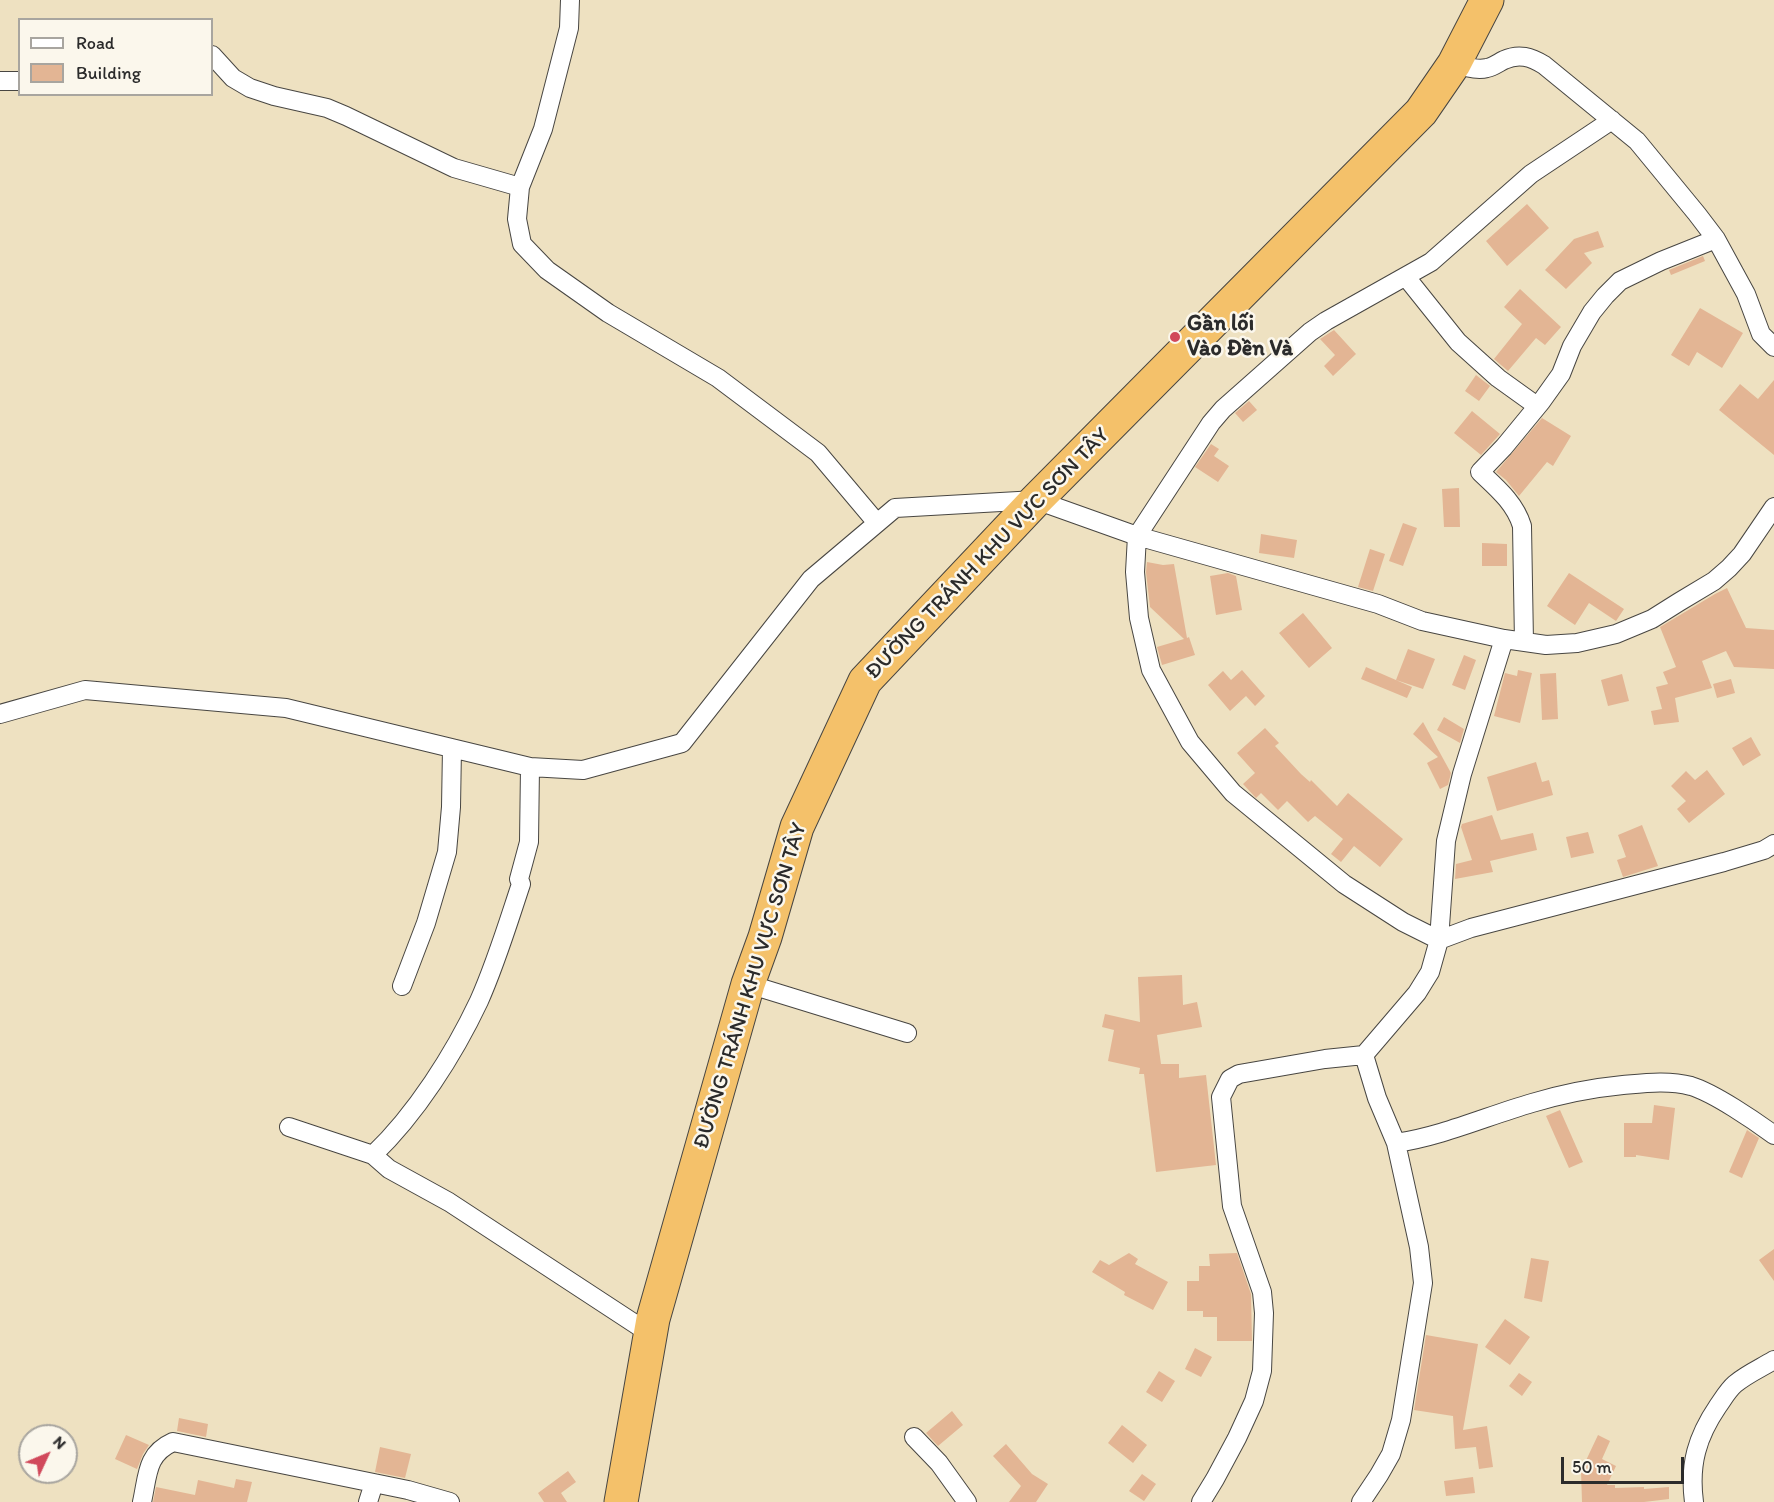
<!DOCTYPE html>
<meta charset="utf-8">
<style>
body{margin:0}
#map{position:relative;width:1774px;height:1502px;overflow:hidden;background:#eee1c1;font-family:Itim,sans-serif}
canvas{display:block}
.legend{position:absolute;left:18px;top:18px;width:195px;height:78px;box-sizing:border-box;background:#fbf7ec;border:2px solid #a8a59f;margin:0;padding:8px 10px;list-style:none;font-size:18px;color:#2b2b2b}
.legend li{display:flex;align-items:center;gap:12px;height:30px}
.legend b{width:30px;border:2px solid #a8a59f}
.north{position:absolute;left:18px;top:1424px;width:60px;height:60px;box-sizing:border-box;background:#fbf7ec;border:2px solid #a8a59f;border-radius:50%;rotate:46deg;font-size:16px;font-weight:700;line-height:24px;text-align:center;color:#2b2b2b}
.north::after{content:'';display:block;margin:auto;width:21px;height:27px;background:#d1495b;clip-path:polygon(50% 0,100% 100%,50% 72%,0 100%)}
.scale{position:absolute;left:1561px;top:1457px;width:123px;height:27px;box-sizing:border-box;border:3px solid #2b2b2b;border-top:0;padding-left:8px;font-size:18px;line-height:21px;white-space:nowrap;color:#2b2b2b;-webkit-text-stroke:4px #fbf7ec;paint-order:stroke}
</style>
<div id="map">
<canvas width="1774" height="1502"></canvas>
<ul class="legend">
<li><b style="height:8px;background:#fff"></b>Road</li>
<li><b style="height:16px;background:#e3b594"></b>Building</li>
</ul>
<div class="north">N</div>
<div class="scale">50 m</div>
</div>
<script>
const ctx = document.querySelector('canvas').getContext('2d');
ctx.lineJoin = 'round';
function fillPath(path, color) { ctx.fillStyle = color; ctx.fill(path, 'evenodd'); }
function strokePath(path, color, width, dash) { ctx.strokeStyle = color; ctx.lineWidth = width; ctx.lineCap = dash ? 'butt' : 'round'; ctx.setLineDash(dash || []); ctx.stroke(path); }
function label(font, color, halo, rows, align = 'center') {
  ctx.font = font + ' Itim,sans-serif'; ctx.lineWidth = 5; ctx.setLineDash([]); ctx.textBaseline = 'middle'; ctx.strokeStyle = halo; ctx.fillStyle = color; for (const [text, x, y, turn = 0] of rows) {
    ctx.save(); ctx.translate(x, y); ctx.rotate((+turn || 0) * Math.PI / 180); ctx.textAlign = isNaN(turn) ? turn : align; if (halo) ctx.strokeText(text, 0, 0); ctx.fillText(text, 0, 0); ctx.restore();
  }
}
fillPath(new Path2D(`
 M1527 204 1549 228 1507 266 1486 241Z
 M1598 231 1604 247 1584 253 1592 263 1566 289 1545 270 1574 239Z
 M1703 256 1705 261 1671 275 1669 270Z
 M1520 289 1561 327 1545 345 1536 338 1508 371 1494 359 1522 324 1504 307Z
 M1700 308 1743 333 1722 368 1697 352 1689 366 1671 355Z
 M1334 330 1356 354 1333 376 1324 366 1335 355 1320 339Z
 M1476 375 1494 389 1490 386 1479 401 1465 391Z
 M1774 380V455L1719 410 1740 384 1758 399Z
 M1249 401 1257 410 1243 422 1235 413Z
 M1472 411 1500 434 1481 455 1454 433Z
 M1542 418 1571 436 1553 466 1547 462 1519 496 1506 480 1496 472Z
 M1211 444 1219 449 1214 456 1229 466 1218 482 1195 467Z
 M1459 488 1460 527H1444L1442 489Z
 M1403 523 1417 528 1403 566 1389 561Z
 M1261 534 1297 540 1294 558 1259 553Z
 M1482 543 1507 544V566H1482Z
 M1370 549 1385 554 1373 591 1358 587Z
 M1147 562 1163 565 1174 564 1187 638 1189 637 1195 655 1162 665 1157 647 1184 639 1150 607 1146 572Z
 M1228 573 1236 576 1242 610 1216 615 1210 576Z
 M1569 573 1624 609 1616 621 1589 603 1575 625 1547 606Z
 M1727 588 1746 628 1774 630V669L1734 667 1726 651 1702 661 1712 688 1675 698 1679 722 1654 725 1651 711 1662 709 1656 687 1668 684 1663 672 1676 667 1660 627 1715 594Z
 M1303 613 1332 648 1309 668 1279 633Z
 M1408 649 1435 659 1423 689 1396 680Z
 M1464 655 1476 660 1465 690 1452 685Z
 M1366 667 1412 687 1407 698 1361 679Z
 M1242 670 1265 696 1255 706 1246 696 1230 711 1208 685 1223 671 1231 680Z
 M1518 670 1532 673 1520 723 1494 716 1505 673 1517 676Z
 M1556 673 1558 719 1542 720 1540 674Z
 M1622 674 1629 701 1608 706 1601 680Z
 M1731 679 1735 693 1717 698 1713 684Z
 M1444 717 1464 729 1460 743 1437 730Z
 M1423 722 1451 773 1448 785 1440 789 1427 763 1438 757 1413 734Z
 M1265 728 1279 743 1275 746 1301 774 1310 782 1311 780 1337 806 1348 793 1403 839 1380 867 1354 846 1341 862 1331 854 1343 839 1315 816 1308 822 1287 801 1278 810 1261 793 1256 798 1243 784 1255 773 1237 753Z
 M1751 737 1761 755 1743 766 1732 748Z
 M1536 762 1542 782 1549 780 1553 795 1497 811 1487 777Z
 M1707 770 1725 794 1689 823 1677 809 1686 801 1671 786 1686 771 1695 780Z
 M1492 815 1501 840 1533 833 1537 850 1490 861 1493 872 1455 879 1456 864 1472 860 1461 827 1462 824Z
 M1642 825 1658 866 1623 877 1617 860 1626 857 1618 835Z
 M1588 832 1594 853 1571 858 1566 837Z
 M1182 975 1183 1005 1197 1002 1202 1027 1157 1035 1161 1064H1179V1078L1206 1075 1216 1165 1156 1172 1144 1074H1139L1140 1068 1108 1061 1114 1030 1102 1027 1105 1014 1140 1022 1138 977Z
 M1654 1105 1675 1108 1669 1160 1636 1155V1157H1624V1123H1652Z
 M1560 1110 1583 1162 1569 1168 1546 1116Z
 M1747 1130 1759 1138 1742 1178 1729 1172Z
 M1774 1249V1281L1759 1260Z
 M1129 1253 1138 1259 1135 1264 1168 1282 1153 1310 1124 1295 1125 1292 1092 1272 1100 1260 1109 1265Z
 M1237 1253 1251 1294 1252 1341H1217V1317H1203V1311H1187V1281H1199V1266H1210L1209 1254Z
 M1531 1258 1549 1261 1542 1302 1524 1298Z
 M1505 1319 1530 1337 1510 1365 1485 1347Z
 M1426 1335 1478 1344 1463 1430 1487 1426 1493 1467 1479 1469 1476 1447 1455 1449 1453 1416 1414 1410Z
 M1195 1348 1212 1357 1201 1377 1185 1369Z
 M1159 1371 1175 1381 1162 1402 1146 1392Z
 M1519 1373 1532 1382 1522 1396 1509 1386Z
 M952 1411 963 1425 938 1446 926 1433Z
 M179 1418 208 1424 206 1437 177 1431Z
 M1122 1425 1147 1445 1133 1463 1108 1443Z
 M126 1435 149 1445 143 1454 137 1469 115 1459Z
 M1598 1435 1610 1441 1602 1459 1616 1466 1607 1485H1615V1488L1644 1487V1489L1669 1487V1499L1644 1502H1582L1581 1471Z
 M1006 1444 1032 1474 1048 1484 1036 1502H1009L1021 1486 993 1456Z
 M380 1447 411 1454 405 1478 375 1472Z
 M568 1471 576 1482 561 1493 567 1502H544L538 1493Z
 M1142 1474 1156 1484 1144 1501 1129 1491Z
 M1473 1477 1475 1493 1446 1496 1444 1481Z
 M236 1479 252 1482 247 1502H153L156 1487 195 1495 198 1480 234 1488Z`), '#e3b594');
const street = new Path2D(`
 M570 0 569 28 543 129 520 187 517 219 522 244 547 270 608 313 718 378 818 453 877 523
 M212 55 233 78 250 88 274 96 327 108 346 116 454 168 520 187
 M1454 64C1464 66 1476 71 1487 68 1493 67 1498 63 1504 60 1519 53 1531 57 1544 65L1637 141 1697 214 1716 239 1746 294 1761 334 1774 347
 M0 81H20
 M1612 120 1531 174 1431 262 1326 321 1310 332 1223 409 1211 423 1137 536 1135 572 1139 618 1151 670 1190 742 1233 793 1344 884 1403 922 1439 940 1471 928 1724 862 1764 850 1774 844
 M1406 277 1458 342 1498 378 1537 406
 M1524 642 1522 526C1515 503 1497 488 1480 472L1504 447 1541 402 1561 374 1572 346 1592 312 1605 296 1620 281 1661 261 1716 239
 M0 714 85 690 286 708 530 767 583 770 682 743 811 579 895 508 1036 500 1137 536 1378 604 1422 621 1504 639 1546 645 1577 643 1616 634 1652 619 1679 602 1714 581 1729 568 1742 554 1774 507
 M530 767 529 842 519 879 521 884C508 923 496 963 479 1001 454 1054 416 1114 373 1155L389 1169 449 1202 652 1335
 M748 984 907 1033
 M402 986 426 923 447 852 451 807 452 748
 M1364 1055 1417 993 1430 972 1439 940 1446 841 1462 774 1504 639
 M289 1127 373 1155
 M914 1437 939 1463 967 1502
 M142 1502C148 1475 146 1454 173 1442L408 1490 450 1502
 M368 1502 374 1483
 M1201 1502 1215 1479 1237 1438 1254 1401 1262 1371 1264 1313 1262 1292 1232 1206 1221 1097 1230 1079 1239 1074 1325 1059 1364 1055 1377 1098 1396 1143C1443 1136 1487 1116 1532 1103 1562 1094 1592 1088 1623 1085 1645 1083 1669 1080 1691 1086 1714 1093 1755 1121 1774 1135
 M1361 1502 1379 1475 1391 1454 1401 1420 1423 1283 1419 1247 1396 1143
 M1694 1502C1689 1464 1697 1437 1718 1406 1723 1399 1728 1390 1735 1384 1747 1374 1761 1368 1774 1360`);
const highway = new Path2D(`
 M621 1502 653 1319 748 984 765 937 797 827 865 681 1036 500 1421 112 1454 64 1487 0`);
strokePath(street, '#484642', 20);
strokePath(highway, '#484642', 35);
strokePath(street, '#fff', 18);
strokePath(highway, '#f4c16a', 33);
for (const [x, y, r, color] of [
 [1175,337,6,"#d1495b"]
]) { const dot = new Path2D(); dot.arc(x, y, r, 0, 2 * Math.PI); ctx.fillStyle = color; ctx.fill(dot); strokePath(dot, '#fbf7ec', 2); }
label('bold 22px', '#2b2b2b', '#fbf7ec', [
 ["Gần lối",1187,324],
 ["Vào Đền Và",1187,349]
], 'left');
label('22px', '#2b2b2b', '#fbf7ec', [
 ["ĐƯỜNG TRÁNH KHU VỰC SƠN TÂY",988,554,-46],
 ["ĐƯỜNG TRÁNH KHU VỰC SƠN TÂY",751,986,-73]
]);
</script>
